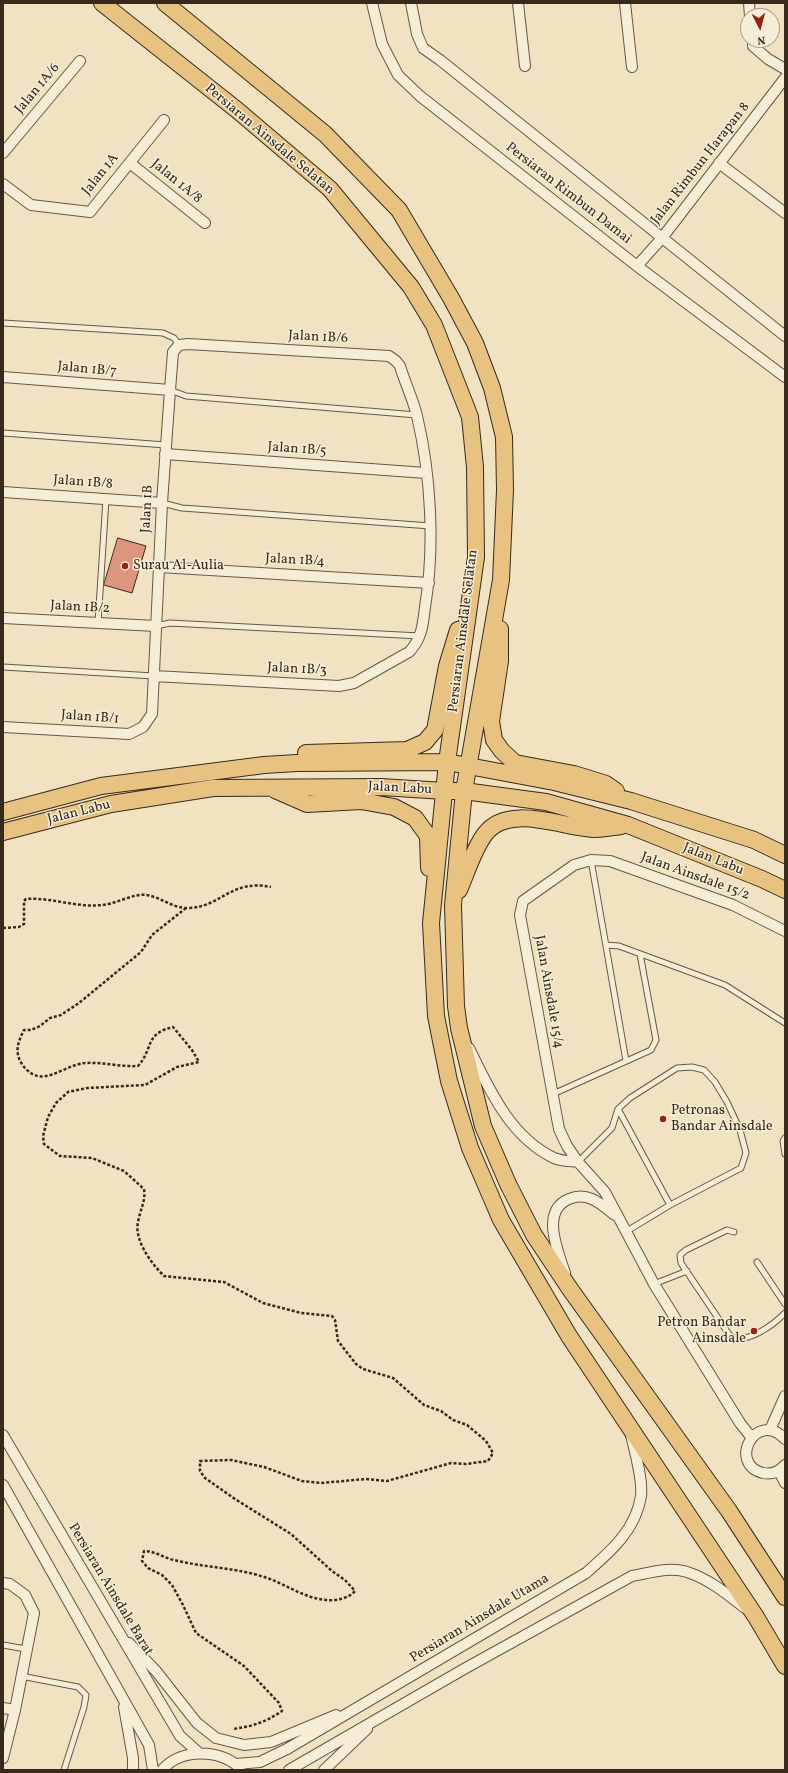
<!DOCTYPE html>
<style>
body{margin:0}
#map{position:relative;width:788px;height:1773px;overflow:hidden;background:#f1e3c2;font-family:Vollkorn,serif}
canvas{display:block}
.frame{position:absolute;inset:0;border:4px solid #372a1d;pointer-events:none}
.north{position:absolute;left:740px;top:8px;width:40px;height:40px;box-sizing:border-box;background:#f6edd7;border:1px solid #aa9f8d;border-radius:50%;rotate:174deg;font-size:11px;font-weight:700;line-height:16px;text-align:center;color:#372a1d}
.north::after{content:'';display:block;margin:auto;width:14px;height:18px;background:#8f2418;clip-path:polygon(50% 0,100% 100%,50% 72%,0 100%)}
</style>
<div id="map">
<canvas width="788" height="1773"></canvas>
<div class="frame"></div>
<div class="north">N</div>
</div>
<script>
const ctx = document.querySelector('canvas').getContext('2d');
ctx.lineJoin = 'round';
function fillPath(path, color) { ctx.fillStyle = color; ctx.fill(path, 'evenodd'); }
function strokePath(path, color, width, dash) { ctx.strokeStyle = color; ctx.lineWidth = width; ctx.lineCap = dash ? 'butt' : 'round'; ctx.setLineDash(dash || []); ctx.stroke(path); }
function label(font, color, halo, rows, align = 'center') {
  ctx.font = font + ' Vollkorn,serif'; ctx.lineWidth = 3; ctx.setLineDash([]); ctx.textBaseline = 'middle'; ctx.strokeStyle = halo; ctx.fillStyle = color; for (const [text, x, y, turn = 0] of rows) {
    ctx.save(); ctx.translate(x, y); ctx.rotate((+turn || 0) * Math.PI / 180); ctx.textAlign = isNaN(turn) ? turn : align; if (halo) ctx.strokeText(text, 0, 0); ctx.fillText(text, 0, 0); ctx.restore();
  }
}
const building = new Path2D(`
 M118 538 146 546 132 593 104 585Z`);
fillPath(building, '#dd957d');
strokePath(building, '#372a1d', 1);
const lane = new Path2D(`
 M3 323 163 333 174 338 179 345
 M170 390 186 396 417 415
 M3 433 166 445
 M162 503 182 508 431 526
 M98 623 106 499
 M156 626 170 623 420 636
 M3 667 154 676
 M591 860 626 1061
 M606 945 619 946 725 985 785 1023
 M553 1094 651 1050 656 1040 640 954
 M618 1109 670 1205
 M785 1138 783 1141 785 1154
 M578 1162 612 1128 618 1109 630 1098 677 1068 692 1067 704 1070 715 1082 727 1102 740 1130 746 1153 741 1168 670 1205 627 1231
 M734 1232 727 1230 686 1250 680 1255 681 1263 730 1336C747 1345 773 1325 785 1313
 M757 1262 785 1304
 M654 1284 687 1271
 M3 1645 26 1649
 M21 1676 78 1687 86 1695 84 1707 64 1770`);
const street = new Path2D(`
 M372 3 382 44 398 75 420 96 637 266 785 377
 M411 3 417 34 423 48 440 60 785 336
 M518 3 525 66
 M625 3 632 67
 M749 3 750 16
 M753 40V46L768 59 785 69
 M3 153 80 61
 M130 163 205 223
 M719 163 785 213
 M3 184 31 205 90 212 164 120
 M637 266 662 238 785 78
 M3 377 170 390
 M165 454 426 473
 M3 492 162 503
 M159 567 429 583
 M3 618 156 626
 M3 727 129 734 143 727 152 714 162 503 170 390 173 352 179 345 188 344 389 356 396 361 400 366C405 383 413 399 417 416 431 475 435 547 425 607 423 624 422 639 409 652L354 683 339 686 154 676
 M469 1048C489 1089 510 1137 554 1158 560 1161 570 1161 578 1162
 M565 1273C558 1251 540 1211 569 1199 588 1191 601 1204 615 1215
 M770 1430 785 1396
 M3 1435 180 1736 199 1753
 M751 1437 740 1423 654 1284 605 1192 578 1162 567 1146 559 1129 520 915 523 901 574 865 591 860 610 861 733 905 785 931
 M785 1439C756 1409 727 1464 763 1473 772 1475 779 1472 785 1465
 M779 1471 785 1483
 M3 1485 149 1745 153 1770
 M3 1583 10 1584 25 1595 34 1613 15 1710 3 1758
 M129 1643 156 1671 197 1723 216 1738 244 1745 271 1742 336 1715
 M124 1707 133 1758V1770
 M3 1708 15 1710
 M236 1764 260 1762 287 1749 586 1573C610 1552 636 1530 641 1496 643 1479 635 1453 631 1435
 M162 1770C181 1748 219 1749 240 1768
 M289 1770 464 1669 632 1576C649 1573 671 1566 687 1572 709 1579 727 1594 745 1608
 M324 1770 367 1729`);
const primary = new Path2D(`
 M102 3 237 110 330 189 411 287 434 325 470 417 475 467 476 557 447 762 431 923 436 1016 449 1081 470 1148 501 1220 569 1336 756 1617 785 1666
 M165 3 325 134 399 210 451 298 475 343 492 388 504 437 505 490 501 580 464 791 453 905 456 1006 459 1028 483 1126 508 1184 534 1235 570 1289 729 1511 785 1597
 M500 629V661L491 721 494 740 502 751 515 763 574 774 606 784 616 791
 M306 753 407 750 425 742 435 730 447 666 458 630
 M275 790 307 804 361 801 394 807 415 818 428 836 429 868
 M3 812 101 786 264 765 297 763 447 762 554 782 631 801 754 840 785 855
 M3 832 111 804 213 788 381 787 445 791H464L546 802 628 825 762 879 785 890
 M459 890C467 872 473 850 485 834 509 802 565 829 596 829 604 829 613 827 621 826`);
strokePath(lane, '#665846', 7);
strokePath(street, '#665846', 12);
strokePath(primary, '#372a1d', 18);
strokePath(new Path2D(`
 M186 908 152 935 141 952 79 1003 61 1015 50 1018 40 1026 31 1030H24C18 1042 14 1052 22 1064 41 1092 63 1064 86 1063 103 1062 120 1067 138 1066 154 1048 144 1034 173 1027L192 1050 199 1062 177 1067 145 1085 87 1088 68 1092 56 1103 48 1117 43 1136 44 1144 60 1156 92 1158 124 1171 144 1189C146 1201 140 1210 138 1222 134 1241 152 1264 164 1276L224 1282 263 1303 301 1313 332 1316 335 1320 338 1341 356 1364 363 1369 393 1378 424 1405 441 1411 453 1420 467 1425 486 1441 493 1453 488 1461 466 1464 451 1463 387 1481 366 1479 321 1483 302 1481 264 1467 231 1460 200 1461V1471L205 1478 235 1499 291 1534 332 1571 345 1580 355 1591C349 1598 337 1601 327 1600 307 1599 288 1586 270 1579 238 1567 203 1568 170 1559 161 1556 154 1551 144 1551L142 1561 148 1568 162 1575 172 1585 183 1605 196 1633 244 1666 279 1703 282 1711C266 1722 251 1727 232 1729
 M3 928 19 927 24 924V901L26 899C51 897 77 908 102 905 116 904 134 893 146 895 162 897 172 909 190 908 222 906 231 879 271 887`), '#372a1d', 2.5, [3, 2]);
strokePath(lane, '#f6edd7', 5);
strokePath(street, '#f6edd7', 10);
strokePath(primary, '#e8c281', 16);
for (const [x, y, r, color] of [
 [125,566,4,"#8f2418"],
 [663,1119,4,"#8f2418"],
 [754,1331,4,"#8f2418"]
]) { const dot = new Path2D(); dot.arc(x, y, r, 0, 2 * Math.PI); ctx.fillStyle = color; ctx.fill(dot); strokePath(dot, '#f6edd7', 1.5); }
label('14px', '#372a1d', '#f6edd7', [
 ["Jalan 1A/6",38,89,-50],
 ["Persiaran Ainsdale Selatan",269,140,40],
 ["Jalan Rimbun Harapan 8",701,164,-52],
 ["Jalan 1A",101,175,-51],
 ["Jalan 1A/8",176,182,39],
 ["Persiaran Rimbun Damai",568,194,38],
 ["Jalan 1B/6",318,338,3],
 ["Jalan 1B/7",87,370,5],
 ["Jalan 1B/5",297,450,4],
 ["Jalan 1B/8",83,483,4],
 ["Jalan 1B",148,509,-87],
 ["Jalan 1B/4",295,561,3],
 ["Jalan 1B/2",80,608,3],
 ["Persiaran Ainsdale Selatan",464,631,-83],
 ["Jalan 1B/3",297,670,3],
 ["Jalan 1B/1",90,718,4],
 ["Jalan Labu",400,789,3],
 ["Jalan Labu",79,813,-14],
 ["Jalan Labu",713,860,22],
 ["Jalan Ainsdale 15/2",695,877,20],
 ["Jalan Ainsdale 15/4",548,992,80],
 ["Persiaran Ainsdale Barat",110,1590,59],
 ["Persiaran Ainsdale Utama",480,1619,-31]
]);
label('14px', '#372a1d', '#f6edd7', [
 ["Surau Al-Aulia",133,566],
 ["Petronas",671,1111],
 ["Bandar Ainsdale",671,1127],
 ["Petron Bandar",746,1323,"right"],
 ["Ainsdale",746,1339,"right"]
], 'left');
</script>
